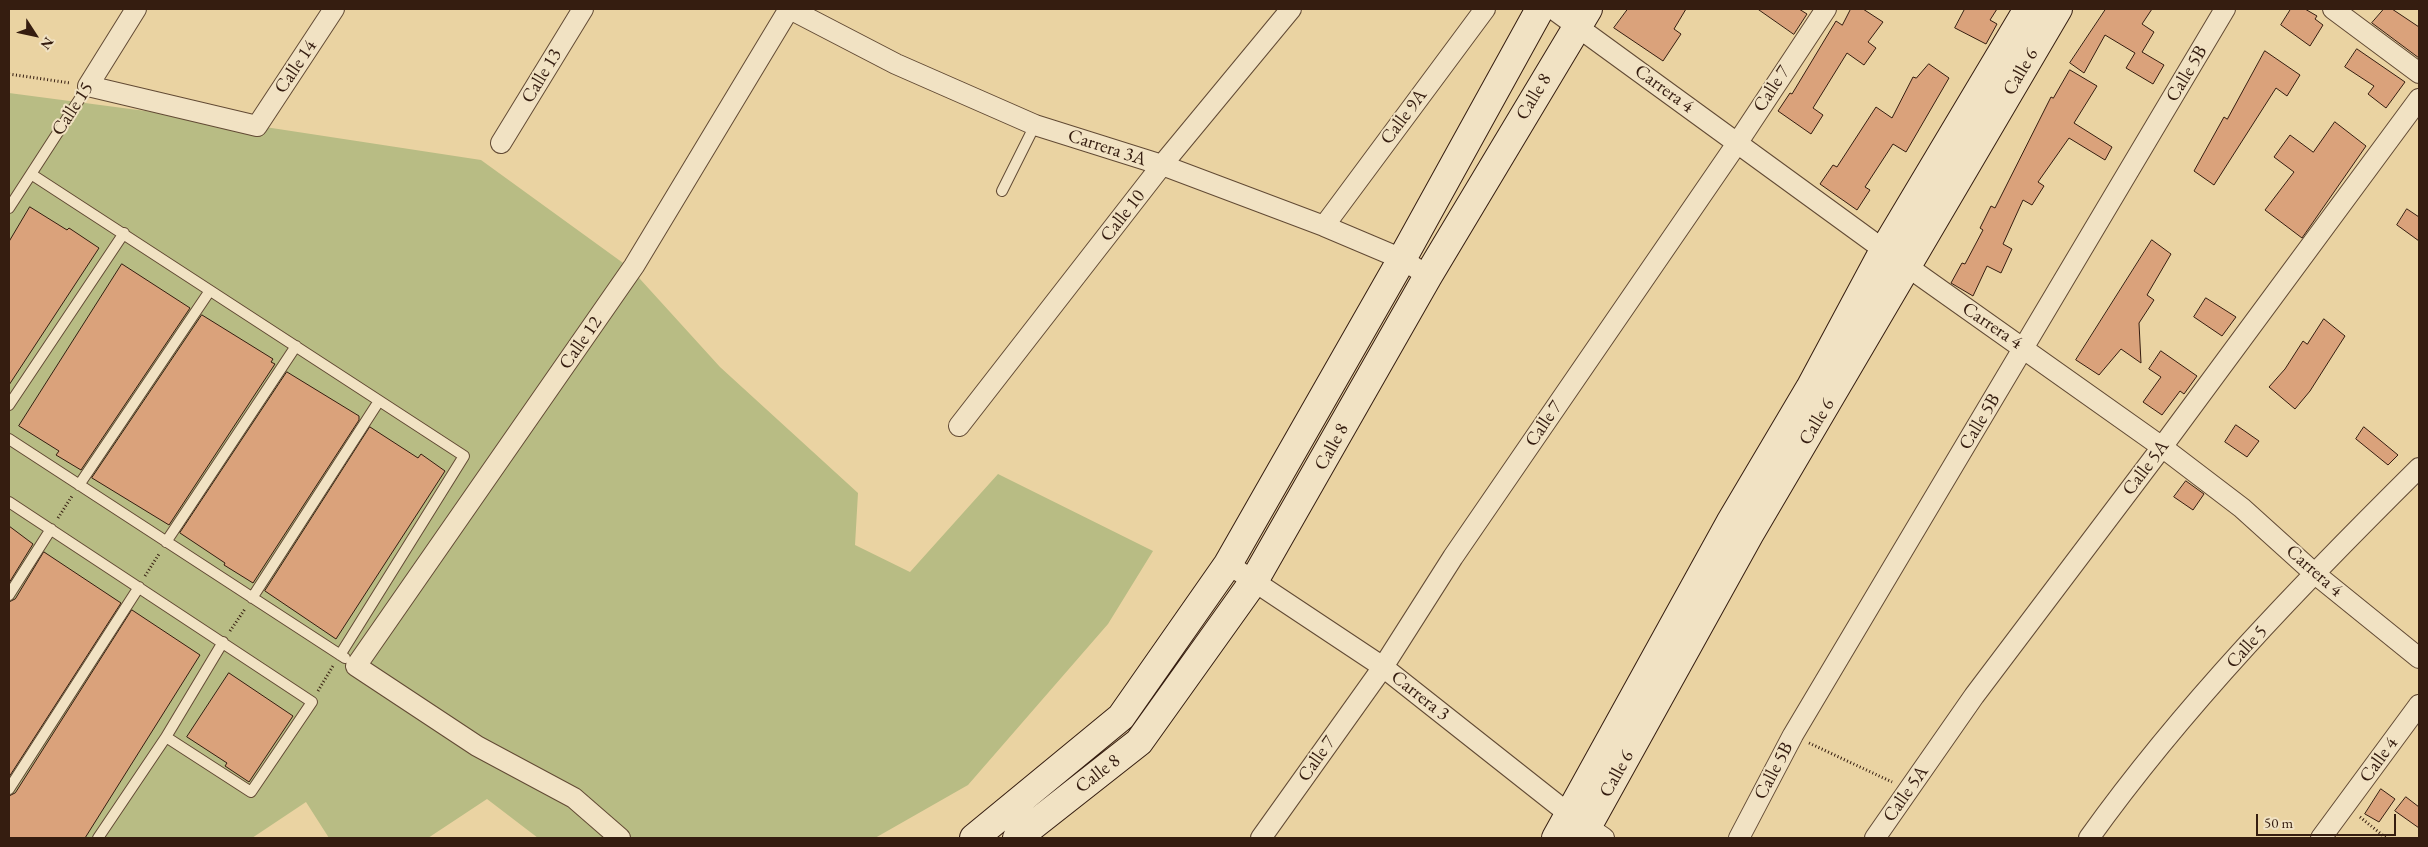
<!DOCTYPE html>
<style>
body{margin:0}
#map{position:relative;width:2428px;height:847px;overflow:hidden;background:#ead3a2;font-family:"EB Garamond",serif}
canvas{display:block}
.frame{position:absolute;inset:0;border:10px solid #351d10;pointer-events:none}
.north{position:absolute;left:10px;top:10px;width:50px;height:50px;-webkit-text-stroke:4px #f1e2c3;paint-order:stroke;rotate:125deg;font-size:14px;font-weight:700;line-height:20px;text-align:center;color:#351d10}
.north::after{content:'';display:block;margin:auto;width:18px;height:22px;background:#351d10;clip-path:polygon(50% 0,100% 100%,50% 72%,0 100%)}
.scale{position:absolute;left:2256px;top:814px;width:140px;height:22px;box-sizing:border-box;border:2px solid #351d10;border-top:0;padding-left:6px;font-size:15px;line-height:18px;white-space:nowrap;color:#351d10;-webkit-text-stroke:4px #f1e2c3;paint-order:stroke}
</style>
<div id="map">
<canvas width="2428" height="847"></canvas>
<div class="frame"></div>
<div class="north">N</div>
<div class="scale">50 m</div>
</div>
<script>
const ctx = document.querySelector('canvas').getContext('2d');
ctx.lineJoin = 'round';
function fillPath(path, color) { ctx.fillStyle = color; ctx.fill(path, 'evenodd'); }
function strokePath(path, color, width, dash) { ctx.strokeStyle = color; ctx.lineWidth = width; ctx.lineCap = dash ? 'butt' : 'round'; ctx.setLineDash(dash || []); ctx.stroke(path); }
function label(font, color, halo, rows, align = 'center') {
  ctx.font = font + ' "EB Garamond",serif'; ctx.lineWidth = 4; ctx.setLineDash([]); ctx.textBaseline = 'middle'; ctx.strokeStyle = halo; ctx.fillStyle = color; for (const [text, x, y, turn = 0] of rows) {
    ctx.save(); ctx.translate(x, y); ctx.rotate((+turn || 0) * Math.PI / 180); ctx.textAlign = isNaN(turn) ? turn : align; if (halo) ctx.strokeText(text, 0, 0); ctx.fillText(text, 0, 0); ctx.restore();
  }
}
fillPath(new Path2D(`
 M9 93 252 125 481 160 630 268 720 367 858 493 855 545 910 572 998 474 1153 551 1108 624 968 785 875 838H538L487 799 428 838H329L306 802 252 838H9Z`), '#b8bc84');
const building = new Path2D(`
 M1628 9H1686L1674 29 1681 34 1663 61 1614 28Z
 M1758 9H1799L1807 14 1794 34Z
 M1851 9H1863L1883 22 1868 42 1876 48 1864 65 1847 53 1813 108 1823 115 1811 134 1778 111 1790 93 1792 94 1836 21 1842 25Z
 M1965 9H1997L1990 20 1997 24 1986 44 1955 28Z
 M2106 9H2152L2142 24 2154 32 2142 52 2164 65 2153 84 2126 68 2135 53 2105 35 2084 73 2070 63Z
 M2291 9H2305L2317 16 2315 19 2323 25 2310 46 2281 25Z
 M2384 9H2392L2419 27V58L2372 23Z
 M2357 49 2405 82 2386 108 2368 94 2374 86 2345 67Z
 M2265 51 2300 75 2287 96 2276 88 2214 185 2194 171 2224 117 2227 119Z
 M1929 64 1949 78 1906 152 1893 144 1865 187 1870 190 1857 210 1820 184 1833 165 1837 167 1876 107 1892 118 1913 77 1916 78Z
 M2070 70 2097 86 2074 123 2112 147 2105 160 2069 138 2038 182 2044 186 2032 205 2023 200 2003 244 2012 249 2001 273 1987 266 1973 296 1951 283 1962 263 1965 264 1983 230 1980 228 1991 206 1995 208 2051 97 2053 98Z
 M2335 122 2366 146 2302 238 2265 210 2294 172 2274 157 2290 135 2313 152Z
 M30 207 67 230 69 228 99 248 9 385V242Z
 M2407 209 2419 217V241L2397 225Z
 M2152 240 2171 254 2147 295 2154 300 2139 323 2141 363 2121 349 2099 375 2076 360Z
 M122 264 190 308 81 470 56 455 59 451 19 426Z
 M2206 298 2236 317 2222 336 2194 317Z
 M202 315 273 359 271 362 275 364 169 525 92 478Z
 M2324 319 2345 336 2310 391 2295 409 2269 387 2285 369 2303 341 2307 344Z
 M2161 351 2197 376 2184 394 2180 391 2162 415 2143 402 2161 377 2149 369Z
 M287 372 359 416V420L253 583 224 565 225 563 180 533Z
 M2236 425 2259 441 2247 457 2225 442Z
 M370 427 418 458 421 454 445 471 336 639 265 591Z
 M2364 427 2398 455 2388 465 2356 439Z
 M2186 481 2204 494 2193 510 2174 497Z
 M9 526 33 544 9 583Z
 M44 552 121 603 9 777V602L15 599Z
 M132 610 200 655 85 838H9V796L15 793Z
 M229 673 293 716 249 782 225 766 227 763 187 737Z
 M2381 789 2395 799 2379 822 2365 814Z
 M2406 797 2419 807V828L2395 811Z`);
fillPath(building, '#daa27b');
strokePath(building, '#351d10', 1);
const lane = new Path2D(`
 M31 174 464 456 340 655
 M1002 191 1035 125
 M9 208 88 86
 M9 405 124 233
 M9 439 345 658
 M79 485 209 292
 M9 502 312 702 251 792 166 737
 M166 542 296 346
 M9 595 51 529
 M252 598 379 401
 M9 789 139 587
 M98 838 166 737 223 642`);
const street = new Path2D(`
 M136 9 88 86 257 126 334 9
 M790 9 896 64 1035 125 1162 165 1324 226 1402 259 1428 276
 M1553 9 1884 250 2162 447 2242 508 2314 573 2419 658
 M2333 9 2419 73
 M501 143 583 9
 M1324 226 1485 9
 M959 426 1162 165 1291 9
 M1228 564 1383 667 1569 814 1604 838
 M620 838 574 798 477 746 356 666 634 266 789 9
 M1261 838 1383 667 1453 557 1738 142 1826 9
 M1739 838 1793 735 2225 9
 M1875 838 1974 696 2162 447 2419 99
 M2089 838C2185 704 2302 584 2419 468
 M2321 838 2419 705`);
const secondary = new Path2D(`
 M974 838 1121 717 1228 564 1402 259 1540 9
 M1017 838 1139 742 1254 581 1428 276 1588 9
 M1556 838 1730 523 1810 388 1884 250 2028 9
 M1581 838 1749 535 2058 9`);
strokePath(lane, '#624a34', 12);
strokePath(street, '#624a34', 22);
strokePath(secondary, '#351d10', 30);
strokePath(new Path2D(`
 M9 74 70 83
 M58 518 72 496
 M145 576 159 554
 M230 631 245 609
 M318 691 333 666
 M1809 743 1892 782
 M2360 817 2386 838`), '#351d10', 3, [1, 2.5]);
strokePath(lane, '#f1e2c3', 10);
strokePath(street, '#f1e2c3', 20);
strokePath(secondary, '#f1e2c3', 28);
label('19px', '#351d10', '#f1e2c3', [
 ["Calle 14",296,67,-56],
 ["Calle 6",2021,72,-60],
 ["Calle 5B",2187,74,-59],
 ["Calle 13",542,76,-59],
 ["Carrera 4",1664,89,36],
 ["Calle 7",1772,89,-57],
 ["Calle 8",1534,97,-59],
 ["Calle 15",73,109,-57],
 ["Calle 9A",1404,117,-53],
 ["Carrera 3A",1107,148,18],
 ["Calle 10",1123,216,-52],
 ["Carrera 4",1992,326,34],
 ["Calle 12",581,343,-55],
 ["Calle 6",1817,422,-59],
 ["Calle 5B",1980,422,-59],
 ["Calle 7",1544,424,-56],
 ["Calle 8",1332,447,-61],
 ["Calle 5A",2146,468,-53],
 ["Carrera 4",2314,571,41],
 ["Calle 5",2247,647,-48],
 ["Carrera 3",1420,696,38],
 ["Calle 7",1317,759,-55],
 ["Calle 4",2379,760,-54],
 ["Calle 5B",1774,771,-62],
 ["Calle 8",1098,774,-38],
 ["Calle 6",1617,774,-61],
 ["Calle 5A",1906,794,-55]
]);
</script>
